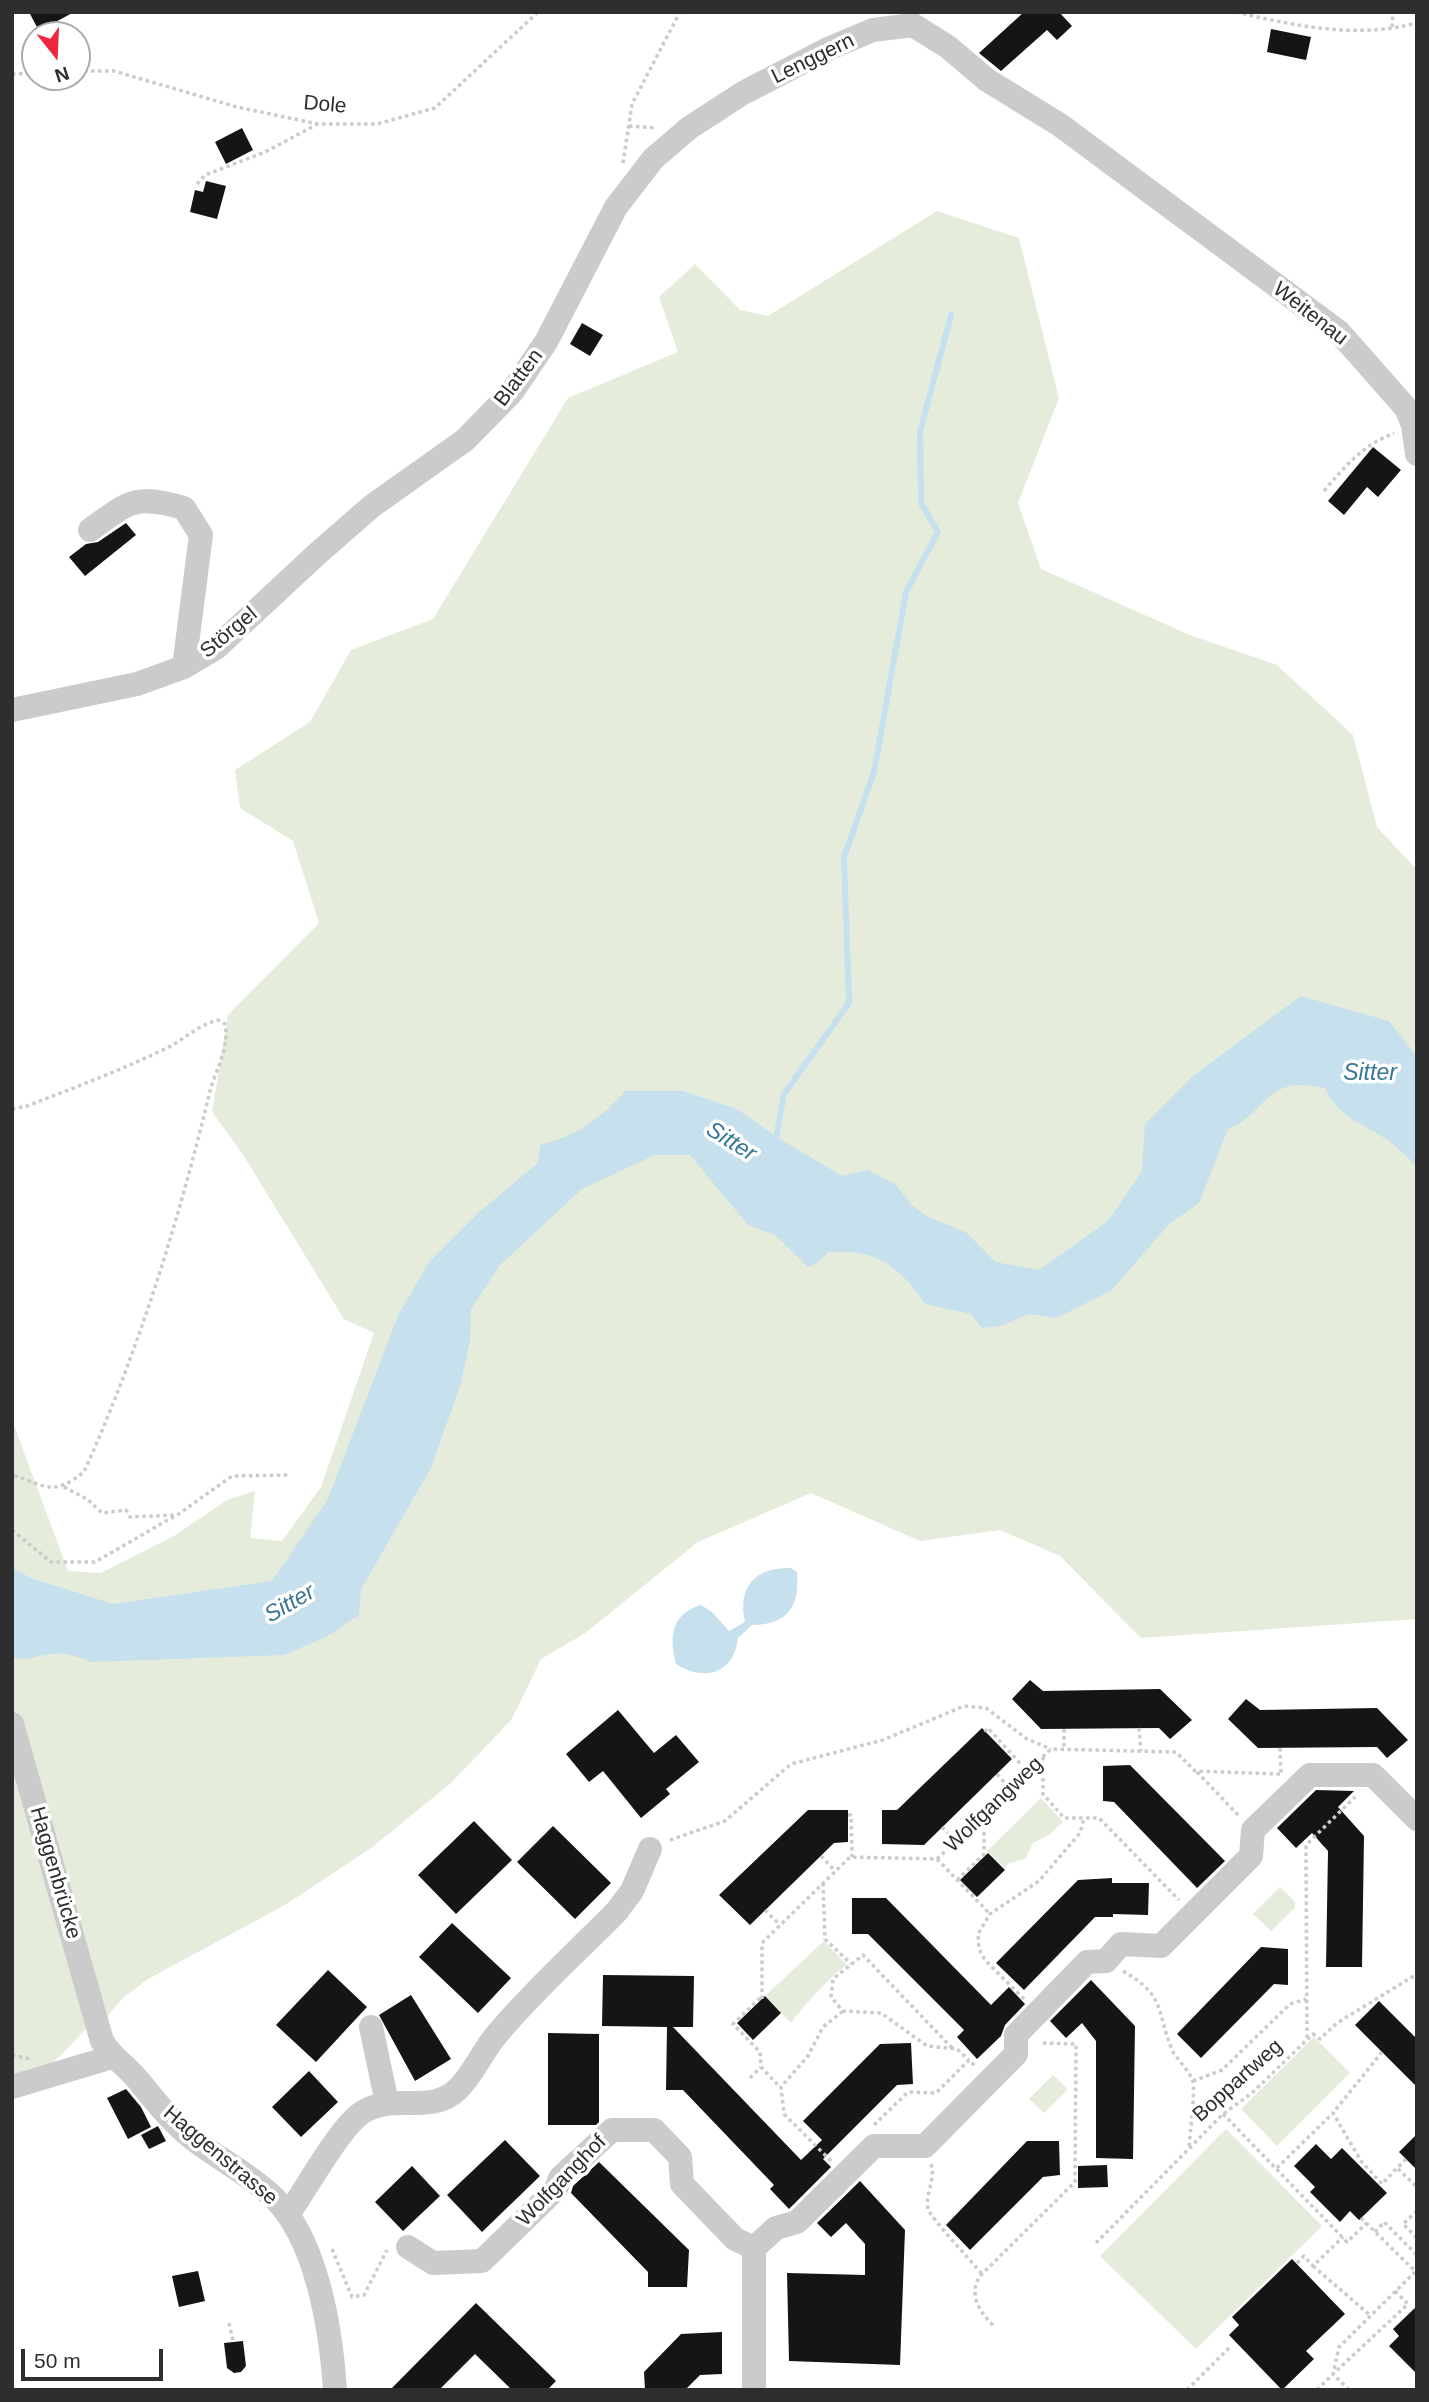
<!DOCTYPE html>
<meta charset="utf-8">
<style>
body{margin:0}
#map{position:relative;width:1429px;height:2402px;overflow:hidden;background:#fff;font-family:Helvetica,sans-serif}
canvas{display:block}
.frame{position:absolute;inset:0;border:14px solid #2e2e2e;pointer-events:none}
.north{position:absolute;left:21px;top:21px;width:70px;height:70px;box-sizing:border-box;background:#fff;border:2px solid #ababab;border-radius:50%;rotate:162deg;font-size:19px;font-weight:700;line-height:28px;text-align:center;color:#2e2e2e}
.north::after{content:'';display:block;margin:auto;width:24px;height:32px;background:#ee2741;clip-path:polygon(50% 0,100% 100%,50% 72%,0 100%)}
.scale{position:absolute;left:21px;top:2349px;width:142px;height:32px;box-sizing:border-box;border:4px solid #2e2e2e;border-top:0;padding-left:9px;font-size:21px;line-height:24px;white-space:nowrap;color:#2e2e2e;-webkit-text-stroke:5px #fff;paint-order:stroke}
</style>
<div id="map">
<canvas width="1429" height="2402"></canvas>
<div class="frame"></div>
<div class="north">N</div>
<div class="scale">50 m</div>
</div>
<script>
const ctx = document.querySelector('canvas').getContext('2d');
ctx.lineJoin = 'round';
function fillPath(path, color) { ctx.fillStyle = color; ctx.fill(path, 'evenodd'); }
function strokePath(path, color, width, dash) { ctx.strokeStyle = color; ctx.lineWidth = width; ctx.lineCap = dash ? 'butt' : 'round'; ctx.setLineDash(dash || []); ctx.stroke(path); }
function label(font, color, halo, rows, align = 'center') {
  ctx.font = font + ' Helvetica,sans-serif'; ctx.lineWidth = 7; ctx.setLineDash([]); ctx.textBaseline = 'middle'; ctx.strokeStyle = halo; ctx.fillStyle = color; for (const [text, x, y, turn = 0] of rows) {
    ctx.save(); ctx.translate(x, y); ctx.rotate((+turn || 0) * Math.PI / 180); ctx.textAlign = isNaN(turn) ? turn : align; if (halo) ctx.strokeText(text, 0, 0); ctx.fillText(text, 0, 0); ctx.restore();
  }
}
fillPath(new Path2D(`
 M937 211 1019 238 1059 398 1018 503 1041 569 1190 635 1277 665 1353 735 1377 827 1417 870V1619L1141 1638 1060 1556 1000 1530 920 1541 811 1493 698 1542 584 1634 541 1659 512 1719 451 1783 371 1848 285 1905 148 1979 123 1998 103 2021 91 2024 49 2067 12 2077V1420L68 1571 101 1573 174 1536 227 1500 255 1491 250 1538 282 1541 321 1487 374 1333 344 1319 242 1153 212 1112 228 1015 319 923 293 841 240 808 235 770 310 722 351 650 433 619 568 398 678 352 659 297 695 264 740 310 768 316Z
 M1041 1798 1063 1822 1049 1835 1033 1843 1025 1859 1009 1863 1005 1868 987 1851Z
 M1280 1887 1295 1902V1908L1271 1931 1253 1914Z
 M824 1941 847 1965C834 1972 800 2010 791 2023L765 1996Z
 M1314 2037 1350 2073 1277 2146 1241 2109Z
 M1053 2075 1068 2089 1044 2113 1029 2099Z
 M1226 2129 1322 2226 1196 2349 1100 2256Z`), '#e5ecdb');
fillPath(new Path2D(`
 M1301 996 1389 1021 1417 1057V1167C1405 1154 1393 1143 1378 1134 1356 1121 1336 1113 1325 1088 1263 1074 1268 1113 1228 1129L1199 1203 1169 1224 1112 1290 1057 1318 1029 1314 1001 1326 982 1328 971 1314 925 1304C900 1266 875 1248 828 1252L819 1262 808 1267 775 1235 748 1225 690 1155H655L582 1189 500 1265 471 1309 470 1340 461 1383 431 1468 361 1589 359 1615 326 1637 284 1655 90 1662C77 1656 65 1652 51 1654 37 1655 27 1662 12 1657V1568L31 1578 113 1604 272 1581 328 1499 399 1313 430 1261 478 1213 538 1163 540 1145C575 1137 602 1118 625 1091H683L737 1109 780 1139 842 1176 868 1170 895 1184 911 1204 926 1216 967 1233 995 1262 1039 1270 1108 1221 1142 1171 1145 1124 1193 1076Z
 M791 1568 797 1572C800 1606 788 1625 752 1625L738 1638C734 1674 704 1682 676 1664 669 1637 671 1614 701 1605L712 1612 729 1631 745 1622C737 1586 756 1567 791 1568Z`), '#c6e0ed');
strokePath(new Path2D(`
 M775 1144 784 1094 849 1003 844 857 874 772 906 592 938 532 921 503 920 432 951 315`), '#c6e0ed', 6);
fillPath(new Path2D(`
 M29 12H74L39 31Z
 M1024 12H1059L1072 26 1057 40 1047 30 1001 71 979 53Z
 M1271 29 1311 37 1306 60 1267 52Z
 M242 128 253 150 226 164 215 142Z
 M206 181 226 186 217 219 190 212 195 190 203 192Z
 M582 323 603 335 590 356 570 344Z
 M1373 447 1401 470 1378 497 1367 487 1344 515 1328 501Z
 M126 523 136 535 85 576 69 557 86 544 98 542Z
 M1030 1680 1043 1691 1160 1689 1192 1720 1170 1739 1159 1728 1041 1729 1012 1699Z
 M1246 1699 1260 1710 1377 1708 1408 1740 1387 1758 1377 1747 1258 1748 1228 1719Z
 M618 1710 654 1753 676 1735 699 1762 666 1789 670 1794 641 1818 603 1771 589 1782 566 1754Z
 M982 1728 1012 1759 924 1845 882 1844V1810H897Z
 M1130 1765 1225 1861 1197 1888 1114 1802 1103 1801V1766Z
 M1316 1790 1354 1791 1338 1807 1364 1836 1362 1967H1326L1328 1851 1312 1833 1296 1848 1277 1828Z
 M808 1810H848V1842L834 1843 750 1925 719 1895Z
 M474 1821 512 1860 456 1914 418 1875Z
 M553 1826 611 1883 575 1919 517 1862Z
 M988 1853 1005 1870 977 1897 960 1880Z
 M1112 1878V1883H1149L1148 1915 1113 1914V1917H1095L1024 1990 996 1963 1078 1880Z
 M852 1898H886L991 2005 1009 1987 1025 2004 1005 2025 1001 2036 977 2059 957 2037 964 2030 868 1934H852Z
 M452 1923 511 1978 478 2013 419 1957Z
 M1261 1947 1288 1949V1985L1274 1984 1201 2058 1177 2034Z
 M328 1970 367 2007 316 2062 276 2025Z
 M603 1975 694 1976 693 2027H673L801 2160 822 2140 803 2121 880 2044 911 2043 913 2084 897 2085 823 2159 831 2167 789 2209 770 2189 774 2185 683 2090H666L667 2027 602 2026Z
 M1091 1980 1135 2026 1133 2159 1096 2158V2041L1082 2023 1066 2038 1050 2021Z
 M411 1995 451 2059 415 2081 379 2015Z
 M765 1996 781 2013 753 2040 737 2023Z
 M1379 2001 1417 2039V2087L1355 2025Z
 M548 2033 599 2034V2122L596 2125H548Z
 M309 2071 338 2102 301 2137 272 2107Z
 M126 2089 141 2107 151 2127 128 2139 107 2098Z
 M158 2126 166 2141 149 2149 141 2135Z
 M1417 2134V2170L1399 2152Z
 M505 2140 540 2176 482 2232 447 2195Z
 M1027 2141H1059L1060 2175 1043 2177 970 2250 946 2225Z
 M1316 2144 1331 2159 1342 2148 1387 2193 1359 2220 1350 2211 1340 2222 1310 2192 1315 2187 1294 2166Z
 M599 2162 689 2250 687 2287H648V2272L571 2193 573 2186Z
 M1107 2165 1108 2187 1078 2188V2166Z
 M412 2166 440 2196 403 2231 375 2202Z
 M860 2181 905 2230 900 2365 789 2361 787 2273 865 2275V2244L846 2223 831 2237 817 2223Z
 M1292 2259 1345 2314 1306 2351 1314 2359 1282 2390 1229 2335 1239 2325 1232 2317Z
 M198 2271 205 2301 179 2307 172 2276Z
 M476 2303 556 2381 547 2390H512L475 2354 439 2390H390Z
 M1417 2306V2374L1389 2346 1399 2336 1393 2329Z
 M722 2332V2374L700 2375 685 2390H645L644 2372 681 2334Z
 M243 2341 246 2366 241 2372 234 2373 227 2368 224 2343Z`), '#151515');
strokePath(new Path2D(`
 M1236 12C1296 26 1355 39 1417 23
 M12 14 14 12
 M1392 27 1393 12
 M77 71H114L237 107 318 124H377L435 108 538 12
 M12 74 35 73
 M629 126 656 128
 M623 163 632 104 680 12
 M197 184 205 175 265 152 316 125
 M1324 491C1346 465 1362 446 1394 433
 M12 1109 27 1106C74 1088 121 1070 167 1048 185 1039 198 1025 218 1020L225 1024C230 1047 216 1069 210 1091 179 1220 139 1350 84 1472 52 1497 47 1486 12 1475
 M64 1487 87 1499 102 1513 126 1510 130 1517 177 1515 232 1476 289 1475
 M12 1530 51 1562H95L175 1516
 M1139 1728 1141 1751
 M1064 1729V1749
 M985 1732 988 1728 1028 1772
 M1280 1748 1281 1774
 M1043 1757V1794L1064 1818H1099L1179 1900
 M1197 1772 1238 1815
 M997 1774 1010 1789
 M848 1815H851L852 1857
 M942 1827 955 1841
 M670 1840 725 1821 791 1764 883 1740 964 1706 986 1708 1027 1739 1051 1749
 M821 1856 835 1871
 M937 1859 990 1914
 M957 1880 984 1854V1814
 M823 1883 825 1939 851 1964
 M765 1910 780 1925
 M1123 1971C1166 1996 1156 2010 1172 2050 1177 2060 1191 2072 1193 2082 1195 2094 1190 2133 1189 2147
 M760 1998 733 2024 760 2052 761 2067 780 2087
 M762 1999V1943L850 1857 937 1859 1051 1749 1176 1752 1195 1771 1280 1774
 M1024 1999 985 1960 979 1949 978 1934 990 1914 1039 1881 1080 1833 1084 1818
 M1307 2038 1306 1845 1355 1797
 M952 2048 863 1955 833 1979 831 1997 843 2011 881 2013 927 2046 957 2049 969 2060
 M1382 2052 1333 2113 1361 2161 1382 2184 1397 2168
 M12 2055 31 2059
 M750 2078 761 2067
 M1193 2081 1222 2070 1290 2004 1306 1999
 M1223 2114 1347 2242 1367 2223
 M874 2125 908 2092 936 2093 969 2060 976 2067
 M1406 2159 1397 2168 1417 2187
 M831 2161 784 2114 781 2087 808 2056 823 2027 843 2011
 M931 2164C936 2180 925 2193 928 2209 931 2218 972 2262 982 2274
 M1277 2168 1333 2113
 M1417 2211 1403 2224 1417 2238
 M1361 2218 1417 2273
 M1375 2232 1384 2222 1417 2255
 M1096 2243 1223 2114 1252 2093 1313 2034 1320 2039 1337 2023 1417 1974
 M332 2249 352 2297 364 2295 387 2250
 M1297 2263 1304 2256 1313 2266 1343 2237
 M1313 2266 1371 2316
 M229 2323 233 2341
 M993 2325C979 2311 969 2296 979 2277L1075 2182 1076 2044 1040 2043
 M1187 2390 1231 2346
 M1317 2390 1333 2374 1339 2347 1415 2272
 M1349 2390 1333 2374 1408 2304 1395 2291`), '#cbcbcb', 3.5, [3.5, 3.5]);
strokePath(new Path2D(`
 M90 530C130 501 135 494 184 508L201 535 184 667
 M12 710 137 684 184 667 216 648 317 554 372 506 465 440 512 392 546 342 616 207 653 159 689 128 743 93 830 48 873 30 913 25 948 47 987 80 1060 125 1339 332 1406 408 1413 425 1417 454
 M12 1724 102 2041C112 2058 126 2065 138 2080 156 2102 173 2124 197 2142 221 2160 248 2174 271 2195 317 2237 331 2330 335 2390
 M371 2027 387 2103
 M12 2087 112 2057
 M288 2214C306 2190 340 2126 363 2112 394 2092 430 2116 458 2089 474 2073 483 2050 498 2033 534 1990 578 1951 617 1911L632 1891 650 1849
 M408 2247 433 2263 482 2261 556 2189 560 2178 612 2130H654L680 2157 682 2184 735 2239 754 2248
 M754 2390V2248L776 2228 797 2222 874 2146H925L1016 2054V2035L1087 1962 1106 1961 1121 1944 1161 1946 1251 1856 1253 1830 1310 1775H1373L1417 1819`), '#cbcbcb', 24);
label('21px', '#2e2e2e', '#fff', [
 ["Lenggern",813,59,-26],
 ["Dole",325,105,5],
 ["Weitenau",1310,314,38],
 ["Blatten",519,378,-53],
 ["Störgel",229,633,-40],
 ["Wolfgangweg",994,1805,-44],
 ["Haggenbrücke",55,1873,74],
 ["Boppartweg",1238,2081,-42],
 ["Haggenstrasse",220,2156,40],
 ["Wolfganghof",562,2181,-46]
]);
label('italic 23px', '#387694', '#fff', [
 ["Sitter",1370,1074],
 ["Sitter",731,1142,32],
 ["Sitter",290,1604,-30]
]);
</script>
